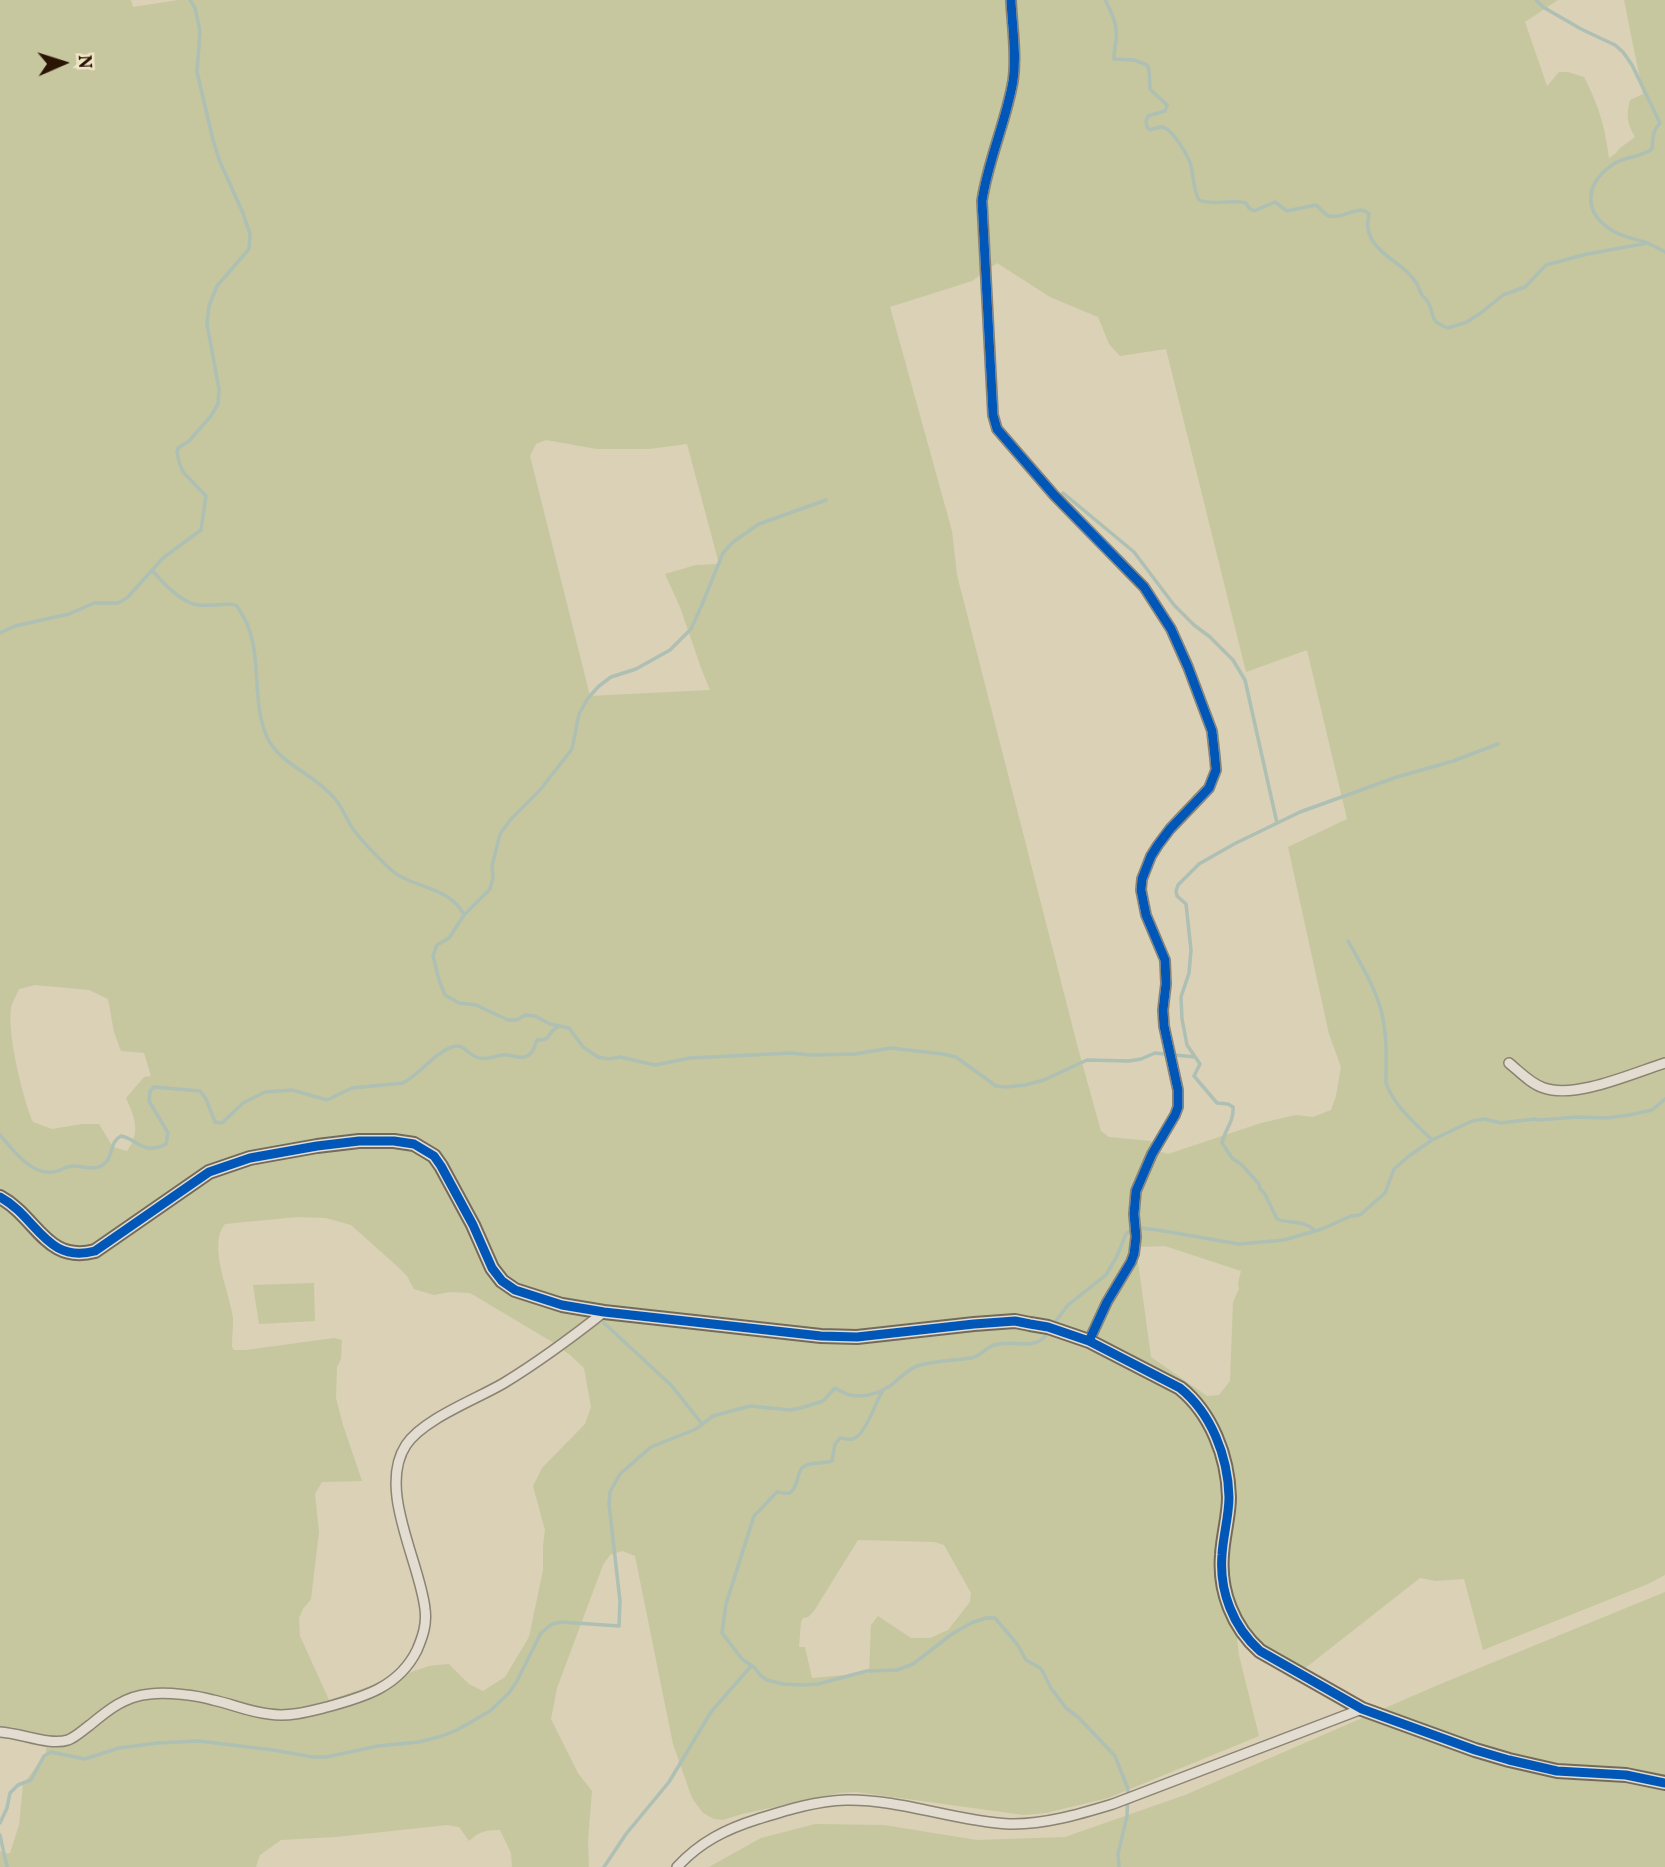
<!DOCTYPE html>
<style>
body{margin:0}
#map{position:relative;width:1665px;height:1867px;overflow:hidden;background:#dad1b7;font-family:Vollkorn,serif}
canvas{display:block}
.north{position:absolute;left:28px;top:28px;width:70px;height:70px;-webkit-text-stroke:5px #f0e6c7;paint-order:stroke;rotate:87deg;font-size:19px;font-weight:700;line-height:28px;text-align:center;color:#2a1404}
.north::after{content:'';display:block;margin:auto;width:24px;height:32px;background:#2a1404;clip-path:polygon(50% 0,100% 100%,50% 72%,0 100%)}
</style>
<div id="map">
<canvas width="1665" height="1867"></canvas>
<div class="north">N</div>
</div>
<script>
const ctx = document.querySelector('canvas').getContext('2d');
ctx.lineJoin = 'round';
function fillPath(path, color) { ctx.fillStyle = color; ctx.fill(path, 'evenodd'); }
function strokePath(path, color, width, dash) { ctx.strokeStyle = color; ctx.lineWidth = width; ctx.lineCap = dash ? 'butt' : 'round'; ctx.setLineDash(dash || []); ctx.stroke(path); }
fillPath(new Path2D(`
 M0 0H131L133 7 178 0H1558L1525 22 1547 86 1559 72H1568L1584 77C1599 107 1605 126 1609 158L1615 154 1620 148 1635 137C1627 123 1626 116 1630 100L1643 94 1624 0H1665V1575L1648 1584 1483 1650 1464 1579 1436 1581 1420 1578 1304 1669 1244 1640 1237 1639 1239 1655 1259 1736 1108 1798 1046 1813 1024 1815 856 1792 839 1793 742 1814 723 1820 714 1819 703 1813 692 1798 673 1744 635 1556 622 1551 610 1555 603 1565 557 1688 551 1719 578 1773 592 1791 588 1841 589 1867H512L511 1853 500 1830C487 1830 479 1831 469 1841L459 1827 447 1825 336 1837 281 1840 260 1855 256 1867H0V1851L5 1854 10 1853 19 1825 23 1785 46 1753V1745L38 1733 12 1727 0 1728ZM997 263 1050 297 1098 317 1109 344 1120 356 1166 349 1246 672 1307 650 1347 819 1288 847 1329 1034 1341 1067 1336 1096 1331 1110 1313 1117 1296 1115 1261 1123 1168 1154 1155 1150 1151 1141 1109 1137 1101 1131 1079 1052 957 575 952 531 890 307 972 281ZM546 440 597 449H649L687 444 719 564 696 565 665 574 680 607 701 668 710 690 590 696 530 456 536 444ZM35 985 89 990 108 999 114 1032 121 1051 144 1053 151 1076 144 1077 126 1098C135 1118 141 1132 127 1151L113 1147 99 1124H82L52 1129 33 1122C23 1099 5 1027 12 1004 14 999 17 994 19 989ZM297 1217 326 1218 351 1225 398 1267 407 1276 414 1289 434 1295 450 1292 470 1293 554 1343 570 1355 584 1368 591 1407 585 1424 542 1468 533 1486 545 1530 543 1546V1570L529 1637 505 1677 483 1691 469 1684 449 1664 429 1666 329 1700 300 1636 299 1618 303 1609 311 1599 319 1532 315 1494 322 1482 362 1481 343 1425 336 1398 337 1367 341 1359 342 1340 334 1338 246 1350H234L232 1347C232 1337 233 1328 233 1318 230 1293 207 1245 225 1224ZM1165 1246 1241 1271 1238 1283 1239 1289 1233 1302 1230 1381 1219 1395 1207 1396 1151 1357 1136 1247ZM858 1540 934 1542 944 1545 971 1593 970 1602 948 1630 930 1638H911L878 1616 871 1625 869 1673 812 1678 805 1647H799L801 1622 803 1618 808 1617 814 1611Z
 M314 1283 315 1321 259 1324 253 1285Z
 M1665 1592V1867H709L761 1838 815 1824 884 1825 977 1840 1065 1837 1185 1795 1438 1685Z`), '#c6c79e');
strokePath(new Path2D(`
 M1105 0C1112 13 1118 25 1116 41 1115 47 1114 52 1114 59L1134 60 1147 65 1149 70 1150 89 1167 105 1165 111 1148 116 1146 121 1147 127 1150 130C1154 129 1157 127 1161 127 1171 126 1189 157 1191 166 1194 178 1193 189 1199 200 1213 206 1230 199 1246 203L1249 208 1254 211 1275 202 1287 211 1316 205C1320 208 1324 214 1329 216 1344 220 1358 203 1369 214 1367 224 1367 231 1372 240 1383 258 1404 264 1415 281 1419 285 1419 291 1422 295 1424 298 1428 300 1429 304 1436 318 1428 320 1448 328L1467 322 1482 312 1503 295 1525 287 1546 265 1587 254 1648 243
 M1536 0 1543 7 1581 29 1615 45 1623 52 1632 65 1660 123C1652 131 1653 139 1652 149 1640 158 1624 156 1612 165 1584 185 1583 213 1613 231 1623 237 1635 239 1645 242 1652 245 1658 248 1665 252
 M1063 493 1134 552 1174 605 1194 625 1210 637 1233 660 1245 680 1277 823
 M826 500 759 524 733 542 723 553 701 607 691 629 670 650 636 669 611 677 599 686 588 698 579 714 572 749 540 790 511 819 500 834 492 866 493 878 490 889 464 915 449 938 437 945 433 956 439 980 445 995 459 1003 476 1005 508 1020H517L525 1015 535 1016 550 1024 569 1028 583 1047 598 1057 608 1059 620 1057 655 1065 690 1058 792 1053 810 1055 855 1054 891 1048 943 1054 956 1057 996 1086 1006 1087 1025 1085 1044 1080 1087 1060 1129 1061 1141 1059 1155 1053 1195 1057
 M152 570C164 584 176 597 193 604 204 608 230 602 235 605 237 605 237 607 238 608 266 645 249 697 267 737 277 759 301 769 318 783 326 790 335 796 340 806 345 813 348 822 353 829 363 843 377 856 389 868 411 889 449 885 464 915
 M0 633 15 626 69 614 94 603H118L127 598 163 558 201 530 206 496 183 472 179 462 177 452 178 448 189 441 211 416 218 404 219 389 207 324 209 306 217 286 249 249 250 234 243 213 220 162 213 140 197 72 200 31 195 8 190 0
 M1348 941C1364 969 1383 1000 1385 1033 1387 1049 1386 1066 1386 1083 1394 1106 1415 1123 1432 1140
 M0 1135C12 1149 31 1175 52 1172 60 1172 65 1166 73 1166 84 1166 96 1172 105 1163 114 1155 109 1142 121 1136 138 1139 143 1156 166 1144L168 1133 149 1101 150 1091 154 1087 200 1091 206 1099 215 1122 222 1123 243 1103 265 1092 292 1090 327 1100 352 1088 403 1083C420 1074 433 1054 452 1047 464 1043 466 1053 476 1057 489 1062 497 1053 508 1055 515 1056 524 1060 530 1054 534 1051 535 1044 537 1040 554 1040 545 1033 558 1027
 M1314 1230C1305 1220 1289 1224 1277 1219L1265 1194 1260 1189 1259 1184 1242 1165 1232 1158 1222 1143C1225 1129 1234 1122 1233 1107L1228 1104 1217 1103 1194 1076 1200 1064 1187 1045 1182 1019 1181 997 1189 973 1191 950 1186 904 1177 896 1176 891 1178 885 1199 864 1234 844 1300 812 1397 777 1453 761 1498 744
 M604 1323 672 1386 702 1424
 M1053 1325 1068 1305 1106 1275 1117 1256 1126 1234 1132 1229 1140 1228 1158 1230 1239 1244 1284 1240 1322 1229 1351 1216 1360 1215 1385 1193 1394 1169 1409 1156 1432 1140 1472 1121 1484 1119 1501 1123 1535 1119 1540 1120 1576 1117 1607 1118 1629 1115 1652 1110 1665 1099
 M882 1392C875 1403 865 1437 852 1439 848 1440 844 1438 840 1438L835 1444 832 1461C823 1464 811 1461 803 1467 796 1473 798 1490 789 1493 785 1494 781 1492 777 1492L754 1516 726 1604 722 1633 742 1659 755 1668 760 1675 767 1680 783 1684 801 1685 818 1684 867 1671 897 1670 913 1664 952 1634 971 1623 986 1618H995L1017 1644 1026 1660 1040 1668 1043 1672 1051 1688 1066 1708 1079 1718 1115 1756 1128 1789 1127 1816 1118 1854 1119 1867
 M0 1823 7 1808 10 1793 18 1785 31 1780 44 1756 51 1752 85 1759 119 1748 158 1743 199 1741 273 1750 313 1757H326L378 1746 419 1742 442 1736 457 1730 490 1711 509 1693 517 1681 541 1633 552 1624 561 1622 619 1626 620 1601 609 1504 610 1492 620 1474 651 1447 696 1429 713 1416 750 1406 790 1410 801 1408 823 1401 835 1388C840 1391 845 1394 850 1395 865 1399 885 1391 895 1382 902 1376 909 1369 917 1366 935 1360 953 1361 971 1358 980 1357 985 1348 994 1345 1017 1338 1032 1354 1049 1332
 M0 1835 7 1867
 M604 1867 626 1834 669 1782 711 1712 752 1665`), '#aebfb4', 3.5);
const street = new Path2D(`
 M1011 0C1012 26 1017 55 1013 81 1006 122 988 160 982 201L993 415 997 429 1054 495 1144 587 1171 629 1188 667 1212 731 1215 758 1216 770 1209 788 1170 829 1158 845 1151 856 1142 879 1141 890 1146 915 1165 960 1166 984 1163 1010 1164 1026 1178 1090V1107L1175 1115 1152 1154 1136 1191 1134 1214 1136 1237 1134 1254 1131 1262 1107 1302 1089 1341
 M1509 1063C1520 1072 1531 1084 1544 1088 1576 1099 1633 1073 1665 1063
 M0 1732C21 1733 49 1746 68 1740 76 1737 83 1730 90 1725 108 1710 125 1696 150 1694 167 1692 196 1695 213 1700 232 1704 249 1712 269 1714 289 1717 307 1712 327 1707 364 1697 399 1687 417 1650 423 1636 427 1624 425 1609 420 1562 377 1489 406 1445 423 1419 477 1399 504 1383 540 1361 571 1338 604 1312
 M677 1867C700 1842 726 1829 758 1819 787 1810 815 1801 846 1800 901 1799 954 1821 1009 1824 1044 1825 1080 1814 1113 1804L1362 1709`);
const secondary = new Path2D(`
 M0 1197C37 1217 46 1264 95 1251L209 1172 250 1158 317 1146 359 1141H394L414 1144 434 1156 441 1166 473 1225 492 1268 502 1281 515 1290 562 1305 604 1312 821 1336 857 1337 974 1324 1015 1321 1030 1324 1048 1327 1089 1341 1180 1388C1211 1413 1228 1456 1229 1497 1229 1516 1223 1536 1222 1555 1219 1591 1233 1627 1260 1651L1362 1709 1475 1750 1509 1760 1557 1771 1626 1775 1665 1783`);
strokePath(street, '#8b8373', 12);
strokePath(secondary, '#736a5b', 16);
strokePath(street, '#e2ddd0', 9);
strokePath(secondary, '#e2ddd0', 12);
strokePath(new Path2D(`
 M1011 0C1012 26 1017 55 1013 81 1006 122 988 160 982 201L993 415 997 429 1054 495 1144 587 1171 629 1188 667 1212 731 1215 758 1216 770 1209 788 1170 829 1158 845 1151 856 1142 879 1141 890 1146 915 1165 960 1166 984 1163 1010 1164 1026 1178 1090V1107L1175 1115 1152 1154 1136 1191 1134 1214 1136 1237 1134 1254 1131 1262 1107 1302 1089 1341
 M0 1197C37 1217 46 1264 95 1251L209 1172 250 1158 317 1146 359 1141H394L414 1144 434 1156 441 1166 473 1225 492 1268 502 1281 515 1290 562 1305 604 1312 821 1336 857 1337 974 1324 1015 1321 1030 1324 1048 1327 1089 1341 1180 1388C1211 1413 1228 1456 1229 1497 1229 1516 1223 1536 1222 1555 1219 1591 1233 1627 1260 1651L1362 1709 1475 1750 1509 1760 1557 1771 1626 1775 1665 1783`), '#0057b8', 9);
</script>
